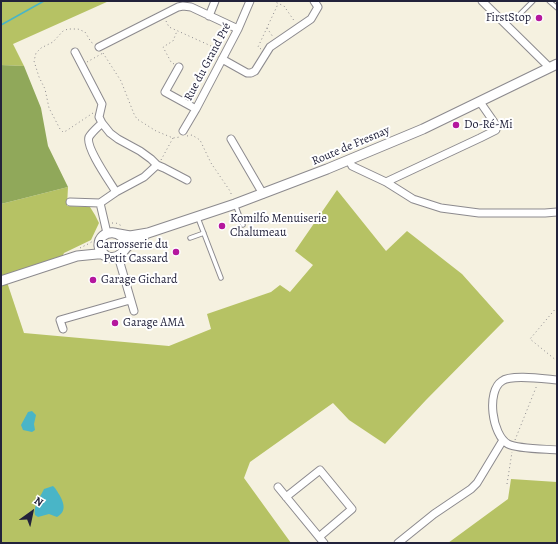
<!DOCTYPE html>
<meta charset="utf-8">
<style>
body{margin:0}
#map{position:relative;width:558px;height:544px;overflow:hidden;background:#f5f1e0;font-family:Alegreya,serif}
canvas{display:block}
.frame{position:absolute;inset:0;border:2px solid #22223b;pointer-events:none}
.north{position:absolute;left:12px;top:492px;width:40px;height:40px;-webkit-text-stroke:3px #fff;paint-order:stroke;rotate:33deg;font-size:11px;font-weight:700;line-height:16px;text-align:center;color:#22223b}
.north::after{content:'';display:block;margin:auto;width:14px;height:18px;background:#22223b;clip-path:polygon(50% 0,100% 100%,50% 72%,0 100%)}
</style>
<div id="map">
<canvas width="558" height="544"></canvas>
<div class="frame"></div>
<div class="north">N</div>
</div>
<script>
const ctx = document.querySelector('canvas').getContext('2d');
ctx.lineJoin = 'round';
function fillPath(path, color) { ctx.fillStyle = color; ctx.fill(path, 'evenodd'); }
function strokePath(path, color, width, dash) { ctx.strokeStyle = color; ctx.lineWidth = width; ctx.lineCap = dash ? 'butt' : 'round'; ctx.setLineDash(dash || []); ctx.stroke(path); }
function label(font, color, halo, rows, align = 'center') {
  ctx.font = font + ' Alegreya,serif'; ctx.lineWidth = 4; ctx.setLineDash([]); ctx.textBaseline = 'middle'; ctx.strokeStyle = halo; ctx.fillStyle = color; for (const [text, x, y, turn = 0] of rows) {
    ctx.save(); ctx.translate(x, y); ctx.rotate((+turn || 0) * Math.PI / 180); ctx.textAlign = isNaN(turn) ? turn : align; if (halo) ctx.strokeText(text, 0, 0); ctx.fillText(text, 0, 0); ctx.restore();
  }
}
fillPath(new Path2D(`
 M1 1H109L13 44 24 66 1 65Z
 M68 187 67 206 90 207 95 215 99 223 91 240 64 253 62 257 5 276 24 333 169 346 211 329 207 314 271 292 280 285 290 292 313 265 295 251 337 190 386 251 407 231 462 274 504 321 426 400 385 444 349 420 333 403 250 462 244 478 291 543H1V204Z
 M511 479 557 482V543H448L508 499Z`), '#b6c264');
fillPath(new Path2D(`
 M1 65 24 66 41 108 48 146 68 187 1 204Z`), '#90a85a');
fillPath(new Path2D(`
 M32 411 36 415 34 424 35 430 32 432 23 430 21 425 28 412Z
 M53 486 55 488C61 497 70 510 57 517L49 514 38 517 35 515C33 506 40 498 44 489Z`), '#49b5c7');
strokePath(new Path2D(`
 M1 25 44 1`), '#49b5c7', 1.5);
const service = new Path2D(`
 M549 1 557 8
 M515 19 533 1
 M235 204 243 225
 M198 218 221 278
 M190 238 204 233`);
const minor = new Path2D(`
 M482 1 547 65 549 68
 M209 16 215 1
 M99 47 178 7 183 6 191 7 238 29
 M75 52 102 104 99 117 102 123 110 133 118 139 140 151 151 159 157 165 144 177 116 192 100 203 107 233
 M222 59 247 73H251L255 71 270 47 311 19 318 7 314 1
 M179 67 165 92 196 109
 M102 123C98 127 92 132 89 137 85 147 110 182 116 192
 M183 131 196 109 238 29 250 1
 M231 139 263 194
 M349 160 352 166 386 182 413 199 441 208 479 213H545L557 212
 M157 165 164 168 187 180
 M386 182 480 138 496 130V125L480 102
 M70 202 100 203
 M118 256 134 311
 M63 329 60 320 130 300
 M557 380C545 379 511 374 502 381 486 391 492 435 508 444 517 449 546 449 557 450
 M278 487 324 543
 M286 497 320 470 352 509 319 537
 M398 543 434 514 471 489 477 483 503 440`);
const tertiary = new Path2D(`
 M119 234 130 236 148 233 235 204 327 169 423 129 557 64
 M125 248C127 228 98 228 99 246 100 257 113 261 121 254 124 251 125 248 129 245 134 241 140 239 145 235
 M1 281 77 256 97 254H104`);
strokePath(service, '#8c8a8e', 5.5);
strokePath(minor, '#8c8a8e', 9);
strokePath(tertiary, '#8c8a8e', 11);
strokePath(new Path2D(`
 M273 1 284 6 295 22
 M166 21 169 27 220 50
 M267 28 273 37
 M261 49 258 47 278 4
 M103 53 121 81 134 114 137 119 156 131 173 138 180 137
 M87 62 103 53
 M174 64 171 62 163 47 173 41 177 31
 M93 113 66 131 63 132 60 129 49 108 45 89 39 77 34 61 36 53 41 48 53 42 63 31 68 29H78L85 32 91 42 94 44
 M187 136 192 135 200 140 211 163 230 191 232 196
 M161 160 173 138
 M112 223H116L122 226
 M80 248 90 243 93 241
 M556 265 557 266
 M557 307 530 339 557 361
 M515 440 537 385
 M507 484 512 452`), '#8c8a8e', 1, [1, 3]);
strokePath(service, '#fff', 3.5);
strokePath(minor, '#fff', 7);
strokePath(tertiary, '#fff', 9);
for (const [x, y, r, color] of [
 [539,18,4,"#b5179e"],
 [456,125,4,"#b5179e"],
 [222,226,4,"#b5179e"],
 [176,252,4,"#b5179e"],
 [93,280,4,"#b5179e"],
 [115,323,4,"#b5179e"]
]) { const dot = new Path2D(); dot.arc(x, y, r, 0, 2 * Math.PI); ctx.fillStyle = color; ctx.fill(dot); strokePath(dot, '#fff', 1.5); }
label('12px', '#22223b', '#fff', [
 ["FirstStop",531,18,"right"],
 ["Do-Ré-Mi",464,125],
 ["Komilfo Menuiserie",230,219],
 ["Chalumeau",230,233],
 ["Carrosserie du",168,245,"right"],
 ["Petit Cassard",168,259,"right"],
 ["Garage Gichard",101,280],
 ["Garage AMA",123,323]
], 'left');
label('12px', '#22223b', '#fff', [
 ["Rue du Grand Pré",208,62,-62],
 ["Route de Fresnay",351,146,-23]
]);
</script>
